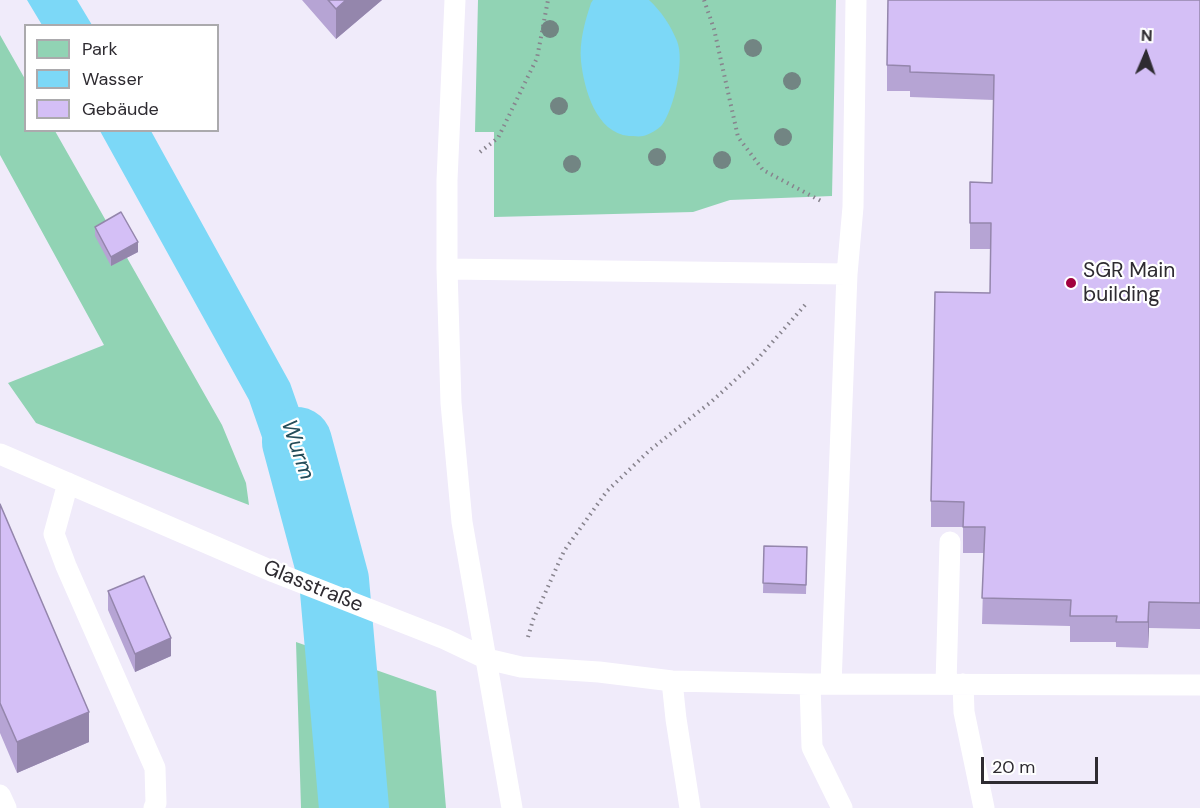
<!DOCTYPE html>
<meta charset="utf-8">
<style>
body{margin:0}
#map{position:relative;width:1200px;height:808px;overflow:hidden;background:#f0ebfa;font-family:"DM Sans",sans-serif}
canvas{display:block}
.legend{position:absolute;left:24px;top:24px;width:195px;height:108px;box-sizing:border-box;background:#fff;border:2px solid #abaaad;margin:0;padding:8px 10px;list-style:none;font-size:18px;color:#2e2b31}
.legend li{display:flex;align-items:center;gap:12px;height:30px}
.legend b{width:30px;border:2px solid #abaaad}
.north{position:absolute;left:1116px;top:24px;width:60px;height:60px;-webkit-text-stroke:4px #fff;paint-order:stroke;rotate:2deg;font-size:16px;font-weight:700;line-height:24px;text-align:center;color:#2e2b31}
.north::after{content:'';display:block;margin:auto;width:21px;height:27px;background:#2e2b31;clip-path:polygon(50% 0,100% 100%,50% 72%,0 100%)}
.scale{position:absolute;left:981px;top:757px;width:117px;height:27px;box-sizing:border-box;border:3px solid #2e2b31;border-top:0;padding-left:8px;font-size:18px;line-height:21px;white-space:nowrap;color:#2e2b31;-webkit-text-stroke:4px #fff;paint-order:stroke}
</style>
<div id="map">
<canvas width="1200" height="808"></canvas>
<ul class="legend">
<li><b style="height:16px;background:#91d3b4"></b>Park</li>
<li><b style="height:16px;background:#7cd8f7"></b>Wasser</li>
<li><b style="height:16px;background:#d4bff6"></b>Gebäude</li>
</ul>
<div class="north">N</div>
<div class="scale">20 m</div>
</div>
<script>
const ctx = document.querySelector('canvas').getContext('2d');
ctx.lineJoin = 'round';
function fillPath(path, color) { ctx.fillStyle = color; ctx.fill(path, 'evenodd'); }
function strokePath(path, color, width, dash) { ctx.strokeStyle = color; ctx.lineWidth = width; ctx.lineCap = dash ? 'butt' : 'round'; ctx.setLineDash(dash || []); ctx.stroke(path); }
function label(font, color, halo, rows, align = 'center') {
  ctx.font = font + ' "DM Sans",sans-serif'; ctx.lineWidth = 4.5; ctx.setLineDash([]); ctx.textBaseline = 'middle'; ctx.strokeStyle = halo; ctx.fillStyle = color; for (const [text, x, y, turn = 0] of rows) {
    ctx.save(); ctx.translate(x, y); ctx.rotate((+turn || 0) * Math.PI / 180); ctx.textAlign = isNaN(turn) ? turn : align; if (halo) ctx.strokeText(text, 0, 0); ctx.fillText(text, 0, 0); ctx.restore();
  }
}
fillPath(new Path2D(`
 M478 0H836L832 196 730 200 693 212 494 217V132H475Z
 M0 35 25 79 26 130 55 131 222 425 246 483 249 505 36 423 8 383 104 345 0 155Z
 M296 642 436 691 446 808H301Z`), '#91d3b4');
fillPath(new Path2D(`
 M27 0H77L92 25H42Z
 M593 0H649C661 11 671 26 677 41 685 60 674 109 662 125 659 129 648 135 643 136 639 137 633 136 629 136 596 133 584 89 581 61 579 42 585 21 591 3Z
 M100 131H151L290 383 316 457 334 541 285 521 273 469 249 400Z`), '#7cd8f7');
strokePath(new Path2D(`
 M297 442 334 580 354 808`), '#7cd8f7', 70);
strokePath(new Path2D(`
 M704 0 714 29 738 137 763 170 821 201
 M480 152 498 138 537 58 548 0
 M528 637 533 620 564 551 607 491 650 450 711 402 755 362 805 305`), '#87838d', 4, [1.5, 4.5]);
strokePath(new Path2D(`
 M455 0 447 180V269L451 403 462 522 512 808
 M447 269 847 274
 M0 454 274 572 445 639 487 659 521 667 599 672 672 681 810 684 1200 685
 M68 483 54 534 66 566 155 768 156 803 154 808
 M672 681 676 719 690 808
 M810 684 812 747 842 808
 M831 684 847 274 853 207 856 0
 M946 684 950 542
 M963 684 964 712 984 808
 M0 795 6 808`), '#fff', 21);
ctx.fillStyle = '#728583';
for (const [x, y] of [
 [550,29],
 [753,48],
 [792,81],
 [559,106],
 [783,137],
 [657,157],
 [722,160],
 [572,164]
]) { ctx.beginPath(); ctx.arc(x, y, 9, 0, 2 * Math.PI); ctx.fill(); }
fillPath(new Path2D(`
 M302 0H382L336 39Z
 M1200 0V629L1149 628 1148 648 1116 647V642H1070V626L982 624 984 553H963V527H931V501L990 293 991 249H970V182L992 183 994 100 910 97V91H887V65Z
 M95 227 138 252 111 266 95 236Z
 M0 504 89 742 17 773 0 733Z
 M764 546 807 547 806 594 763 593Z
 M108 591 171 656 135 672 108 610Z`), '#b6a4d4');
fillPath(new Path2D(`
 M346 0H382L336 39V9Z
 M138 242V252L111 266V257Z
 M1149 602V628L1148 648V622Z
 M171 638V656L135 672V654Z
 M89 712V742L17 773V742Z`), '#9486ac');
const building = new Path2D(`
 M328 0H346L336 9Z
 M888 0H1200V603L1149 602 1148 622H1116L1117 616H1070L1071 600 982 598 985 527H963L964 502 931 501 935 292 990 293 991 223H970V182L992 183 994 75 910 72V66L887 65Z
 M121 212 138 242 111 257 95 227Z
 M0 504 89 712 17 742 0 703Z
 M764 546 807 547 806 585 763 583Z
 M144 576 171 638 135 654 108 591Z`);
fillPath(building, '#d4bff6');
strokePath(building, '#9486ac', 1.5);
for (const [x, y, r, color] of [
 [1071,283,6,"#a1023f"]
]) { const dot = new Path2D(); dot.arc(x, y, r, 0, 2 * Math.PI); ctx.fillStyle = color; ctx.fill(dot); strokePath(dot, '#fff', 2); }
label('21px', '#2e2b31', '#fff', [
 ["SGR Main",1083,271],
 ["building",1083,295]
], 'left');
label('21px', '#2e2b31', '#fff', [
 ["Glasstraße",313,587,22]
]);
label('italic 22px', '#234c59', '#fff', [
 ["Wurm",297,450,71]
]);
</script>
